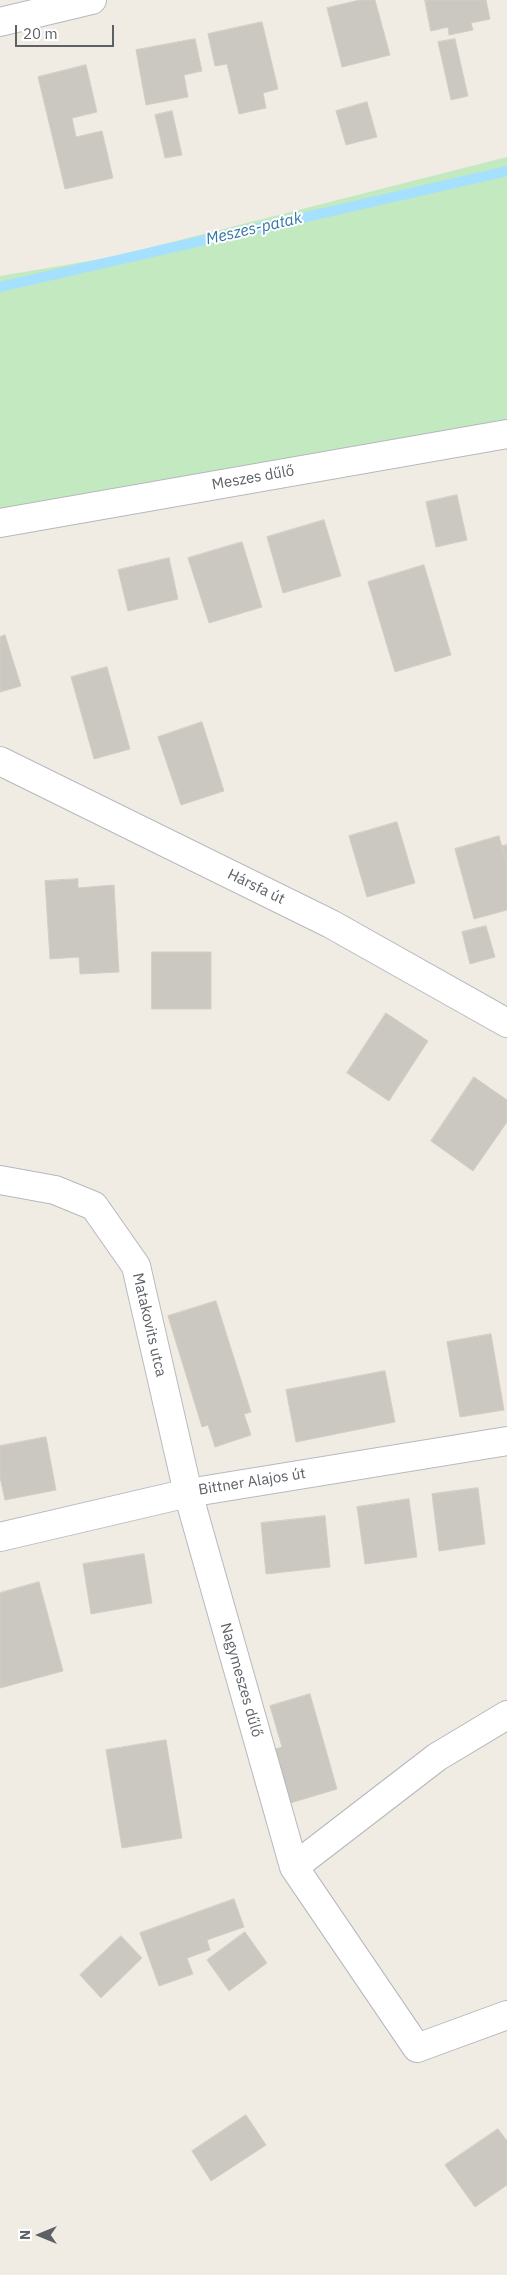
<!DOCTYPE html>
<meta charset="utf-8">
<style>
body{margin:0}
#map{position:relative;width:507px;height:2275px;overflow:hidden;background:#f0ece4;font-family:"IBM Plex Sans",sans-serif}
canvas{display:block}
.north{position:absolute;left:15px;top:2210px;width:50px;height:50px;-webkit-text-stroke:4px #fff;paint-order:stroke;rotate:270deg;font-size:14px;font-weight:700;line-height:20px;text-align:center;color:#5c6166}
.north::after{content:'';display:block;margin:auto;width:18px;height:22px;background:#5c6166;clip-path:polygon(50% 0,100% 100%,50% 72%,0 100%)}
.scale{position:absolute;left:15px;top:25px;width:99px;height:22px;box-sizing:border-box;border:2px solid #5c6166;border-top:0;padding-left:6px;font-size:15px;line-height:18px;white-space:nowrap;color:#5c6166;-webkit-text-stroke:4px #fff;paint-order:stroke}
</style>
<div id="map">
<canvas width="507" height="2275"></canvas>
<div class="north">N</div>
<div class="scale">20 m</div>
</div>
<script>
const ctx = document.querySelector('canvas').getContext('2d');
ctx.lineJoin = 'round';
function fillPath(path, color) { ctx.fillStyle = color; ctx.fill(path, 'evenodd'); }
function strokePath(path, color, width, dash) { ctx.strokeStyle = color; ctx.lineWidth = width; ctx.lineCap = dash ? 'butt' : 'round'; ctx.setLineDash(dash || []); ctx.stroke(path); }
function label(font, color, halo, rows, align = 'center') {
  ctx.font = font + ' "IBM Plex Sans",sans-serif'; ctx.lineWidth = 4; ctx.setLineDash([]); ctx.textBaseline = 'middle'; ctx.strokeStyle = halo; ctx.fillStyle = color; for (const [text, x, y, turn = 0] of rows) {
    ctx.save(); ctx.translate(x, y); ctx.rotate((+turn || 0) * Math.PI / 180); ctx.textAlign = isNaN(turn) ? turn : align; if (halo) ctx.strokeText(text, 0, 0); ctx.fillText(text, 0, 0); ctx.restore();
  }
}
fillPath(new Path2D(`
 M507 157V438L0 516V276L113 257Z`), '#c2e9bf');
strokePath(new Path2D(`
 M0 287 507 171`), '#a5e0ff', 10);
const building = new Path2D(`
 M360 0H375L390 55 342 67 327 8Z
 M425 0H486L490 19 471 23 473 30 449 35 448 27 431 31Z
 M262 22 278 89 263 93 266 108 239 114 227 64 215 66 208 34Z
 M195 39 202 71 184 75 188 97 146 105 136 50Z
 M455 39 468 96 451 100 438 42Z
 M86 65 97 112 72 118 76 137 102 131 113 178 65 189 38 77Z
 M367 102 377 137 346 145 336 111Z
 M172 111 182 155 165 158 155 115Z
 M457 495 467 540 436 547 426 502Z
 M324 520 341 576 283 593 267 537Z
 M242 542 262 607 209 623 188 558Z
 M169 558 178 599 128 611 118 570Z
 M424 565 451 655 395 672 368 582Z
 M5 635 21 686 0 692V637Z
 M107 667 130 749 94 759 71 677Z
 M202 722 224 791 181 805 158 737Z
 M397 822 415 883 367 897 349 836Z
 M499 836 507 865V910L474 919 455 849Z
 M507 845V865L502 846Z
 M78 879V888L114 885 119 972 80 974 79 957 50 959 45 881Z
 M486 926 495 957 470 964 462 932Z
 M152 952H211V1009H152Z
 M386 1013 428 1041 389 1101 347 1073Z
 M474 1077 507 1100V1122L473 1171 431 1141Z
 M216 1301 251 1412 244 1414 251 1435 215 1447 208 1425 202 1427 168 1316Z
 M491 1334 504 1410 460 1417 447 1342Z
 M385 1371 395 1422 296 1442 286 1390Z
 M46 1437 56 1490 5 1500 0 1477V1446Z
 M478 1488 485 1544 439 1551 432 1494Z
 M409 1499 417 1557 365 1564 357 1507Z
 M325 1516 330 1567 266 1574 261 1523Z
 M144 1554 152 1603 91 1614 83 1564Z
 M39 1582 63 1671 0 1688V1593Z
 M310 1694 337 1789 287 1804 272 1750 282 1747 270 1706Z
 M166 1740 182 1838 122 1848 106 1750Z
 M234 1899 244 1927 207 1940 210 1950 187 1958 193 1974 159 1986 140 1933Z
 M245 1932 267 1963 229 1991 207 1960Z
 M121 1936 142 1958 101 1998 80 1975Z
 M246 2115 266 2145 211 2181 192 2151Z
 M498 2129 507 2141V2185L475 2207 445 2165Z`);
fillPath(building, '#cbc7c1');
strokePath(building, '#d5cdc2', 1);
const street = new Path2D(`
 M0 22 92 0
 M0 523 507 434
 M0 1180 55 1190 94 1206 136 1266 188 1493 294 1867
 M507 1715 437 1757 294 1867 417 2048 507 2015`);
const secondary = new Path2D(`
 M0 761 331 924 507 1023
 M0 1537 188 1493 507 1441`);
strokePath(street, '#b5b8bc', 30);
strokePath(secondary, '#b6babf', 30);
strokePath(street, '#fff', 28);
strokePath(secondary, '#fff', 28);
label('15px', '#5c6166', '#fff', [
 ["Meszes dűlő",253,478,-10],
 ["Hársfa út",256,887,26],
 ["Matakovits utca",149,1325,77],
 ["Bittner Alajos út",252,1482,-9],
 ["Nagymeszes dűlő",241,1680,74]
]);
label('italic 16px', '#3477a7', '#fff', [
 ["Meszes-patak",254,229,-13]
]);
</script>
